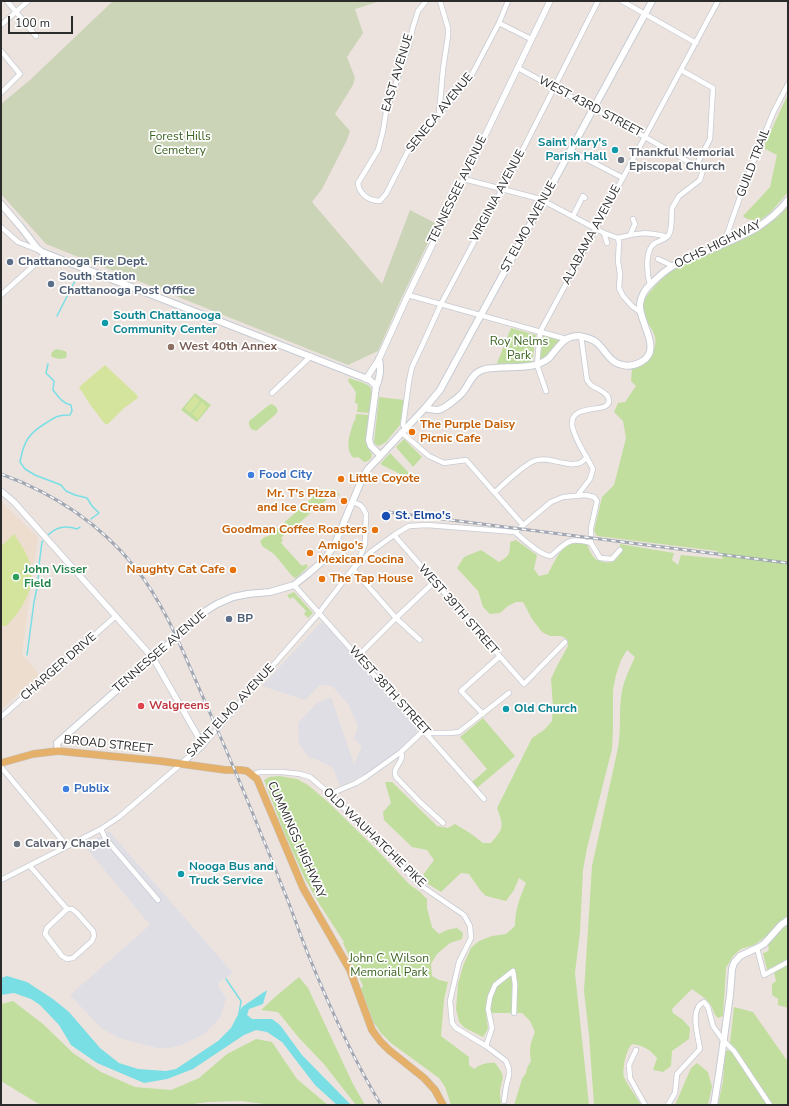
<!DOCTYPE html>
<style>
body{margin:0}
#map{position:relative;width:789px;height:1106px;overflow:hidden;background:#ece3de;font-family:"Nunito Sans",sans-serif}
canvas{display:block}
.frame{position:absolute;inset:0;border:2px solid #2b2b2b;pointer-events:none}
.scale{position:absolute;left:8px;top:16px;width:65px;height:18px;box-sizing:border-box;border:2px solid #2b2b2b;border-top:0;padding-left:5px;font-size:12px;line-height:14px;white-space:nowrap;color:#2b2b2b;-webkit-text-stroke:3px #fff;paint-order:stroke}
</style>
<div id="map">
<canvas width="789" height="1106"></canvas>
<div class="frame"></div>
<div class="scale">100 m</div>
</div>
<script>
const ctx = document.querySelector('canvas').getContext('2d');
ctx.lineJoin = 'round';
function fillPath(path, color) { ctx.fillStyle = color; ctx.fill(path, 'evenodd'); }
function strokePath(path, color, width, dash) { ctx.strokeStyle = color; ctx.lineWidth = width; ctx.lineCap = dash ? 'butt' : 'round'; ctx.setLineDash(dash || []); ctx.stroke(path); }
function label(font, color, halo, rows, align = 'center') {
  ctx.font = font + ' "Nunito Sans",sans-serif'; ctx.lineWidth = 3.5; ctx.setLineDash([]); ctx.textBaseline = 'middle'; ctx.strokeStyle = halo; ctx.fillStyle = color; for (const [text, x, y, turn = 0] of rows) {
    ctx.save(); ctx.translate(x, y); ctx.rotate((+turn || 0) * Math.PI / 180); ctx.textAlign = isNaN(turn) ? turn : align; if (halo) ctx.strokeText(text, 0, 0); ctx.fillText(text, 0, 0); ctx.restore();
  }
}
fillPath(new Path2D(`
 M322 621 418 728 415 735 387 761 362 776 340 786 333 768 316 759 309 758 299 744 298 723 317 703 331 697 354 764 362 746 354 739 358 726 348 704 332 686 320 685 305 700 262 686Z
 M109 831 233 973 219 982 218 986 226 998 220 1018 204 1034 182 1045 169 1048H157L119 1038 101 1028 70 995 150 925 84 845Z`), '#dfdee5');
fillPath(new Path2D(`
 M1 501 38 537 22 654 40 675 1 710Z`), '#ecddcf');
fillPath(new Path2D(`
 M788 94V192L771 212 759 221 747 219 743 216 761 197 770 187 777 155 763 148Z
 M788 206V1008L778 1005V999L772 995V984L776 981 773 967 767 970 763 953 767 952 769 949 765 937 754 945 741 949 733 956 726 968 723 1016 718 1018C712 1012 714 1009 710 1004 705 997 698 994 692 989L672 1009 673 1013 683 1020 690 1028 689 1039 672 1051 671 1066 663 1072 653 1070 657 1058C649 1049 645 1046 632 1044 626 1050 622 1069 624 1077 626 1083 638 1099 641 1105H594L589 1035 584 991 592 866 618 748C621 732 619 715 621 698 622 684 629 670 635 657L627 650 621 660 616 675 613 690V729L612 749 587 848 583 870 580 932 575 973 589 1105H514L522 1079 526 1073 527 1068 531 1061C529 1049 530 1044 535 1032L530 1021 522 1013H486L488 1029 483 1037 465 1028 459 1022 456 1009 458 984 463 966 471 948 479 941 492 936 506 934 515 926C515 910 520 897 526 883L519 878 514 890 506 901 486 896 480 890 469 874 461 873 441 892 420 879 434 860 427 850 412 847 384 820 383 812 391 803 385 782H392L437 826 448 828 455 824 470 833 483 843H491C504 828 504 827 497 808L532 738 544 730 552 721 553 707 551 679 557 666 568 646 567 639 561 636H550L542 632 532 619 523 602H516L508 606 500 613 490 614 483 607 478 591 457 568 464 557 481 550 499 562C510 556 510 553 510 542L516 540 537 555 534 569 539 576 548 574C554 563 560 546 574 543 578 542 583 543 587 544 589 549 592 557 597 560 598 560 603 562 604 562 616 565 621 555 620 544L674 553 672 560 678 565 681 555 723 559 717 551 597 536 594 531 602 497 614 485 626 438 623 421 614 412 618 403 625 402 636 386 631 381 632 369C641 367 647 364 651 356 665 330 642 328 643 305 644 297 651 291 656 285 663 278 670 270 680 266 684 264 690 263 694 261 705 256 716 251 727 246 751 235 771 227 788 206Z
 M511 328 536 335 532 364 499 366 497 363Z
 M543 336 560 340 547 357 541 360 540 359Z
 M56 349 65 351 67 353 66 358 59 359 52 357 51 355 52 352Z
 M349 378C354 380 367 383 370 387 373 391 370 408 370 413L357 412 358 404 355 403 356 392 348 381Z
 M195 393 211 405 197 422 181 410Z
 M379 397 404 400 400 425 386 442 379 446 376 445 374 442Z
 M272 404C277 407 280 410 275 415L256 431 251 429 249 425V421L269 405Z
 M356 414 369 415C368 428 364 443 372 454L371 458 368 461 364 462 358 457 354 458C343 449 351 431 354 421H355Z
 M404 439 422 457 413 467 396 447Z
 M390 453 409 473 408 477 404 476 380 464Z
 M320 489H334L340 495 339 496 336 493 330 497H329L320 506H318L293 529V528L281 538 283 540 281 543 302 566 306 564 308 566 307 568 296 578 293 577 274 554 262 546 261 543 260 542 263 538 270 535 312 498 315 494 316 492H319Z
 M294 592 313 613 308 618 304 614 306 611 293 597 290 599 287 595Z
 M483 718 515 756 477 788 472 782 487 769 460 737Z
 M279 776 297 779 308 785 328 802 378 851 409 884 420 892 427 899V908L432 927 439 934 447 930 457 928 463 933 462 939 450 943 437 954 431 964 432 976 439 980 448 982 444 1000 441 1036 469 1057V1065L474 1069C481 1064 487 1062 495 1063 507 1078 502 1076 500 1092 500 1096 501 1101 501 1105H451L445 1087 439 1078 391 1043 381 1033 374 1023 361 989 363 986 343 943 344 942 320 905 305 879 284 832 264 780 269 777Z
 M299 977 308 988 353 1084 365 1105H356L323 1063 299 1038 278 1012 261 1010 275 997Z
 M13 1001 43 1024 73 1053 101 1072 135 1087 171 1090 199 1078 227 1054 256 1039 272 1042 297 1079 328 1105H272L241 1101 208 1102 185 1105H43L37 1103 1 1081V1004Z
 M734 1007 753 1012 786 1059H788V1105H718L723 1081 725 1054 727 1050 729 1051Z
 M697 1063 708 1072 712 1087 708 1105H675L691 1068Z`), '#c1de9f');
fillPath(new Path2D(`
 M113 1H380L355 9 363 33 347 57 355 78 353 85 335 114 350 131 347 140 322 189 312 202 382 284 410 210 437 224 401 299 378 351 348 365 46 244 1 194V104L30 80Z`), '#cbd4b7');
fillPath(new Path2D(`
 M105 365 137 395 138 398 124 408 108 424H105L91 406 79 387Z
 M194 396 200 401 190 413 185 408Z
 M202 402 207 407 198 419 192 414Z
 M14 534C18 541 24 548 27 556 40 580 24 609 6 626H2L1 624V546Z`), '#d4e49c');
fillPath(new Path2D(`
 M7 976 27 982 53 999 69 1012 100 1048 119 1063 138 1069 166 1071 176 1069 218 1041 231 1028 242 1007 267 990 263 1004 249 1009 247 1015 252 1019H272L280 1025 302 1055 351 1105H337L315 1085 282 1042 267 1032 256 1030 244 1035 193 1069 167 1079 144 1083 97 1063 71 1045 59 1025 40 1005 31 999 14 993 1 995V978Z`), '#7adee5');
strokePath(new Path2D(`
 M57 316 78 275
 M48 364 46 373 54 381 53 390C59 397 62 403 71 405L72 411 70 415C57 415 56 417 46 423 28 434 24 441 20 462L25 469 35 475 61 485 66 491 75 495 87 498 92 506 99 513 91 519
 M48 535C57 526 66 525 77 529L80 527
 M27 655 34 602 38 583 39 565 42 542 43 541
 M226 979 241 1001 239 1014`), '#7adee5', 1.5);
const minor = new Path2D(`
 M7 1 36 36
 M426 1 418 11 413 27 409 45 386 112 383 131 378 150 358 183C359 194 369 201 380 201L386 194 411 145 469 80 499 23 508 1
 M622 1 696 43
 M499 23 531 39
 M1 25 28 1
 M1 51 20 74 1 93
 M518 68 645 137 703 170 700 180 679 196 672 208C671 216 673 232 667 237 646 231 638 233 618 238
 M681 70 713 88 710 139 696 166
 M439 114 443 69 448 36V28L440 1
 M571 151 623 178
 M464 179 540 199 604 233 618 238
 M573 216 583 196 585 198
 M1 227 18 242 38 250
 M604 233 607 243
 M630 235 635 224 633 219
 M618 238 619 243 618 261 620 274 619 288 623 296 632 306 640 312
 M724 243 746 180 773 113 788 84
 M658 259 673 266
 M650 285C647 274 644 250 655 243 659 241 663 240 667 237
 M1 295 41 259 45 253
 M408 295 566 339
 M546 391 537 365 540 332 718 1
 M272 393 311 356
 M406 428 403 425 409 381 412 367 421 348 441 304 517 161 598 1
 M401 432 429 456 444 463 466 460 523 525
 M495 492C505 483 522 466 534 461 547 455 568 468 580 463 583 462 585 459 587 457
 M577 496 590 479 593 469C587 457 573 437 572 424 571 401 616 416 608 397 605 391 596 389 591 385 589 383 588 381 587 380L581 336
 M515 532C523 539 541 556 551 556 567 542 568 537 591 543
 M394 535 524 684 565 642
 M294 585 484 799
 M420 640 396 618 353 569 372 551 394 535 409 526 427 525 515 532 551 502 563 497 586 495 594 497 597 501 591 528V543L600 558 612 559 620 550
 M358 656 396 618 434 582
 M483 714 461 691 499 657
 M1 717 116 616
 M203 745 319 613 358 562 365 544 366 514 363 508 360 505 353 502
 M401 752C405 763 391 767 396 777L420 802 443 823
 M1 767 67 846
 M252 775 259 772H282L300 774 310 777 330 794 420 885 464 915 470 926 471 938 459 962 450 1001 452 1023 456 1028 486 1046 506 1061 509 1069V1075L506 1087 504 1101
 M330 794 356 783 366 777 401 752 421 733H450L459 732 509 693
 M101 829 105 838 158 900
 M30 866 67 909H72L77 913 93 931 94 936 92 941 73 958 67 959 62 956 45 934 47 928 67 909
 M1 880 101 829 119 817 181 764
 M757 948 764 975 788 962
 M486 1046 492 1028 488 1009 490 997 495 985 513 971 515 984 514 1013
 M636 1050 629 1065 630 1078 645 1105
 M668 1105 675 1093 677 1074 700 1049C698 1036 689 1008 704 1002L708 1007 713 1026 723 1040 734 1051 770 1105`);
const tertiary = new Path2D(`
 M366 379 379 359 408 295 550 1
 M1 491 14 502 153 658 203 745 181 764`);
const secondary = new Path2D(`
 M1 204 20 226 37 248 42 252 370 380 375 385 376 387
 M379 359C381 368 380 378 376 387L369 440 371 446 380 455
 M425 408C429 409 433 410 438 410 444 409 459 397 463 392 469 385 471 375 480 371 485 368 490 368 495 368 512 366 535 370 549 358 554 352 559 345 565 340 569 337 574 336 579 336 585 337 592 339 596 342 606 350 609 363 623 365 630 367 635 365 641 362 664 350 638 322 640 304 641 296 646 288 652 283 658 277 666 270 673 266 679 262 686 260 693 257 727 241 764 232 788 200
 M58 751 57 743 153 658 201 614 217 604 233 597 248 594 270 592 294 585 308 574 324 560 334 546 362 479 368 469 425 408 440 390 652 1
 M714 1105 719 1074 730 995 732 969 734 963 740 956 757 948 764 944 781 925 788 920`);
const primary = new Path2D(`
 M1 763 33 754 58 751 160 761 226 770H241L247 771 257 779 303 888 350 970 372 1030 380 1041 389 1050 424 1078 435 1090 443 1105`);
strokePath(minor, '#c6cbd3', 6);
strokePath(tertiary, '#c6cbd3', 7);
strokePath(secondary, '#c6cbd3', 8);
strokePath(primary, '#c4c4c4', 8);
strokePath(minor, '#fff', 4.5);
strokePath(tertiary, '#fff', 5.5);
strokePath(secondary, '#fff', 6);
strokePath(primary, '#e5b069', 7);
const rail = new Path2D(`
 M1 474C53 493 99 523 134 566 167 607 185 657 206 704 235 769 262 835 288 901 295 919 301 937 308 954 329 1006 352 1057 381 1105
 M388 512 788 563`);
strokePath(rail, '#a1a7b3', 3);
strokePath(rail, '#fff', 1.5, [4.5]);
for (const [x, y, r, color] of [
 [615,150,4,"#0f9aa8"],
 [621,160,4,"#6b7280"],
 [10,262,4,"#5c6f8a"],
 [51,284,4,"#5c6f8a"],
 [105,323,4,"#0f9aa8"],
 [171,347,4,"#8d6e63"],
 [412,432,4,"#e8710a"],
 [251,475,4,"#3f7fe0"],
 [341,479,4,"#e8710a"],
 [344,501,4,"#e8710a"],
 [386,516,5,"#1a4fb4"],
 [375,530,4,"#e8710a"],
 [310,553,4,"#e8710a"],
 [233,570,4,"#e8710a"],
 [16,577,4,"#2e9e5b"],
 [322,579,4,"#e8710a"],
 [229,619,4,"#5c6f8a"],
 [141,706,4,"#e0444e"],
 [506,709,4,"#0f9aa8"],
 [66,789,4,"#3f7fe0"],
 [17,844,4,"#6b7280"],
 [181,874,4,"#0f9aa8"]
]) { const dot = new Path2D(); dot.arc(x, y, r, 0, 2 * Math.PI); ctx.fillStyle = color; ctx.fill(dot); strokePath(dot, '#fff', 1.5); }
label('12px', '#2b2b2b', '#fff', [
 ["EAST AVENUE",398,73,-73],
 ["WEST 43RD STREET",590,107,28],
 ["SENECA AVENUE",440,113,-51],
 ["GUILD TRAIL",754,163,-69],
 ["TENNESSEE AVENUE",458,190,-64],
 ["VIRGINIA AVENUE",498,196,-62],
 ["ST ELMO AVENUE",529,227,-61],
 ["ALABAMA AVENUE",592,235,-62],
 ["OCHS HIGHWAY",718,245,-26],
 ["WEST 39TH STREET",458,610,49],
 ["TENNESSEE AVENUE",160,652,-41],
 ["CHARGER DRIVE",59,667,-41],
 ["WEST 38TH STREET",389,691,48],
 ["SAINT ELMO AVENUE",231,711,-47],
 ["BROAD STREET",108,745,6],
 ["OLD WAUHATCHIE PIKE",374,838,44],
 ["CUMMINGS HIGHWAY",296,840,66]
]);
label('12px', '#3b6320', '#fff', [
 ["Forest Hills",180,137],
 ["Cemetery",180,151],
 ["Roy Nelms",519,342],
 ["Park",519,356],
 ["John C. Wilson",389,959],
 ["Memorial Park",389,973]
]);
label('bold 12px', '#0d838f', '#fff', [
 ["Saint Mary's",607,143,"right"],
 ["Parish Hall",607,157,"right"],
 ["South Chattanooga",113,316],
 ["Community Center",113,330],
 ["Old Church",514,709],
 ["Nooga Bus and",189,867],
 ["Truck Service",189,881]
], 'left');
label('bold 12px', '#5b616d', '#fff', [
 ["Thankful Memorial",629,153],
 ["Episcopal Church",629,167],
 ["Calvary Chapel",25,844]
], 'left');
label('bold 12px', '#4e5e75', '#fff', [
 ["Chattanooga Fire Dept.",18,262],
 ["South Station",59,277],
 ["Chattanooga Post Office",59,291],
 ["BP",237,619]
], 'left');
label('bold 12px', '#785e54', '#fff', [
 ["West 40th Annex",179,347]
], 'left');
label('bold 12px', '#c56008', '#fff', [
 ["The Purple Daisy",420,425],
 ["Picnic Cafe",420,439],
 ["Little Coyote",349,479],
 ["Mr. T's Pizza",336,494,"right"],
 ["and Ice Cream",336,508,"right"],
 ["Goodman Coffee Roasters",367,530,"right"],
 ["Amigo's",318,546],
 ["Mexican Cocina",318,560],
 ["Naughty Cat Cafe",225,570,"right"],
 ["The Tap House",330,579]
], 'left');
label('bold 12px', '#366cbe', '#fff', [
 ["Food City",259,475],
 ["Publix",74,789]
], 'left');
label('bold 12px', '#164399', '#fff', [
 ["St. Elmo's",395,516]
], 'left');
label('bold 12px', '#27864d', '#fff', [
 ["John Visser",24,570],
 ["Field",24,584]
], 'left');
label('bold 12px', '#be3a42', '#fff', [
 ["Walgreens",149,706]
], 'left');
</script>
